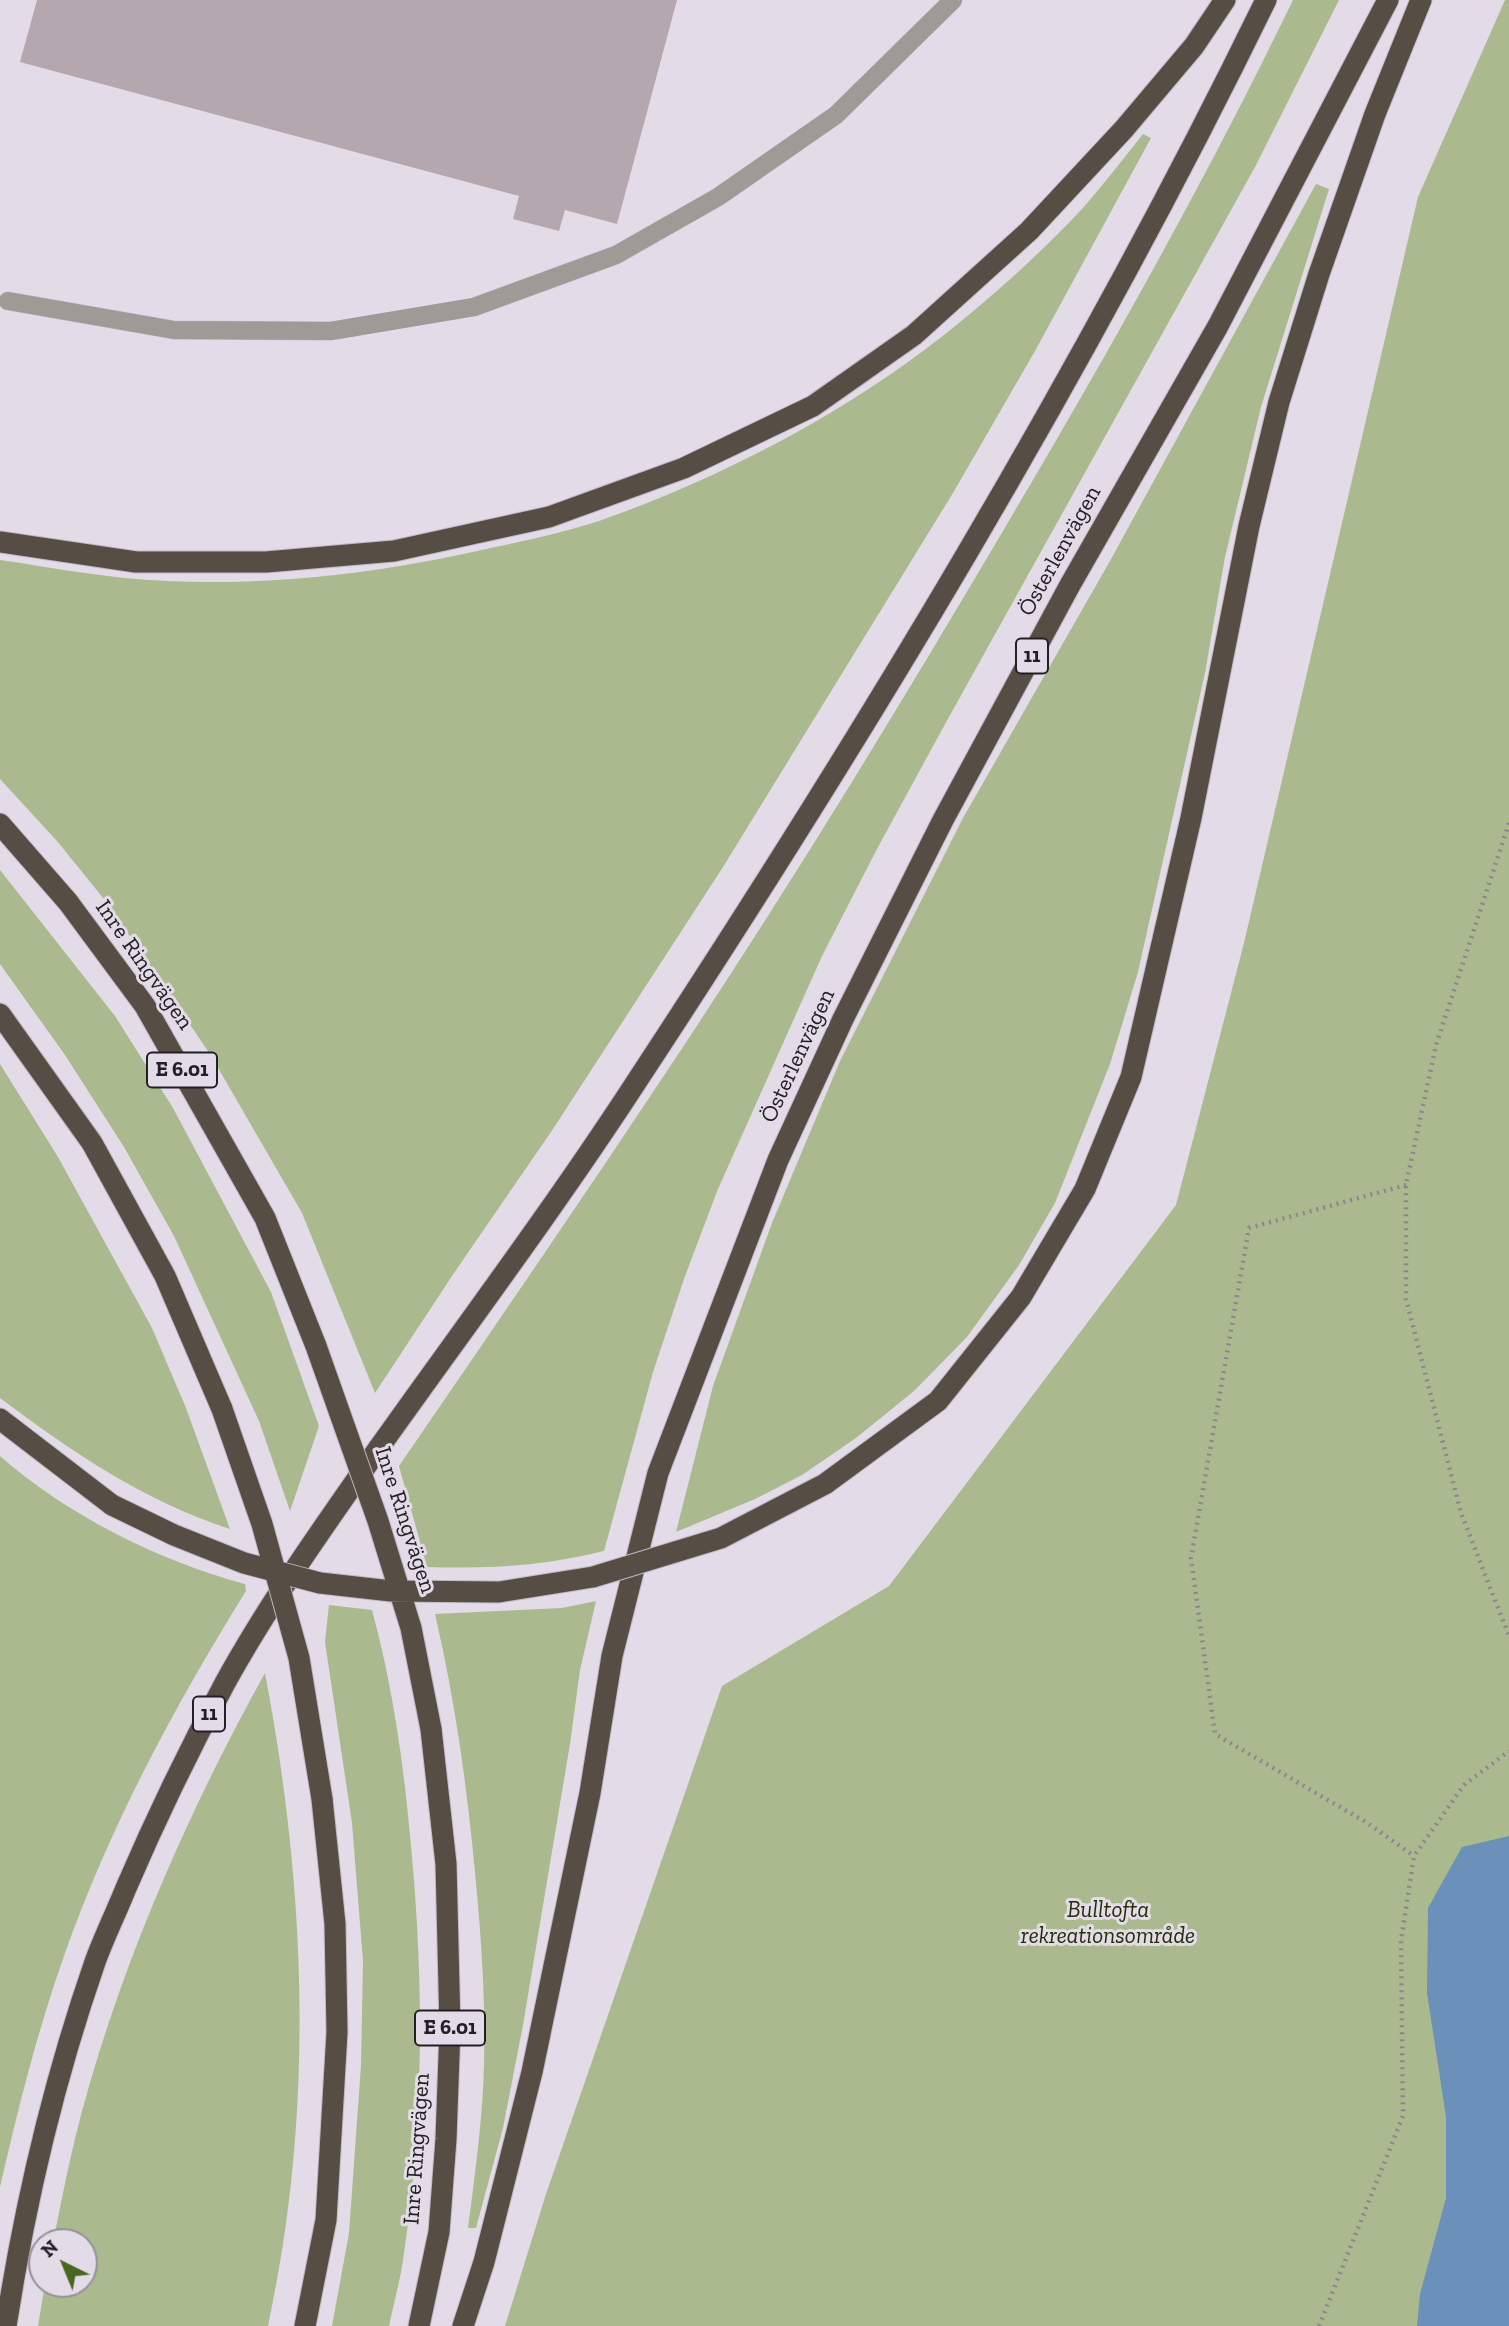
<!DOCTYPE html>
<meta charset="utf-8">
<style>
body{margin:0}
#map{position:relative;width:1509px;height:2326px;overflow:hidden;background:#e3dbe7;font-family:"Zilla Slab",serif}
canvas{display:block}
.north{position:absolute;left:28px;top:2228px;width:70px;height:70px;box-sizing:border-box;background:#e3dbe7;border:2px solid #969099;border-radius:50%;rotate:317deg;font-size:19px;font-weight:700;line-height:28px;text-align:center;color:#232025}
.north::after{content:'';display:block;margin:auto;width:24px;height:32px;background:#48681f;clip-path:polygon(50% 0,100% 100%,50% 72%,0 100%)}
</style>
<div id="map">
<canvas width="1509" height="2326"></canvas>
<div class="north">N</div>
</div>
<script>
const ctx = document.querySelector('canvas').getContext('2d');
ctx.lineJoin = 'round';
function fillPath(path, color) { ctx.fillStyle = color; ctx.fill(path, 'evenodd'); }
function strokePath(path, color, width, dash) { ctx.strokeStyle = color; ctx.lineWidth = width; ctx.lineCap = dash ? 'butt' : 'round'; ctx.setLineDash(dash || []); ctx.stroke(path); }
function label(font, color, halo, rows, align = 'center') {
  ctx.font = font + ' "Zilla Slab",serif'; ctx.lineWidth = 6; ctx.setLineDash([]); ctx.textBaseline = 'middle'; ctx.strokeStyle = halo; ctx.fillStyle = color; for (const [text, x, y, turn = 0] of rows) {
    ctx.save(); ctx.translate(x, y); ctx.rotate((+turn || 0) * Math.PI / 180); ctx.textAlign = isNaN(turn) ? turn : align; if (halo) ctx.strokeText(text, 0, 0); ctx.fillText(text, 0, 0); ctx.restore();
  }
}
fillPath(new Path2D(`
 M1293 0H1339L1255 167 944 726 877 849 822 956 718 1189 685 1276 653 1372 604 1551C542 1566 491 1569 427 1567L399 1466C495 1326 591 1186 685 1044 796 876 901 704 1003 531 1106 357 1205 182 1293 0Z
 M1505 0H1509V2326H505L546 2194 722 1686 889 1586 1176 1205 1244 943 1418 197Z
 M1143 134 1151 138 1035 351 953 493 723 867 553 1129 454 1273 375 1393 302 1213 210 1054 108 904 57 841 0 779V560C55 568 111 579 166 581 274 586 381 573 486 549 524 541 562 533 599 521 721 478 842 415 944 335 992 297 1040 254 1082 209 1103 185 1123 159 1143 134Z
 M1316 184 1329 189 1261 407 1225 557 1205 673 1138 972 1110 1064 1055 1203 1019 1265 967 1337 914 1391 856 1438 802 1475 755 1499 676 1532 713 1386 772 1223 840 1061 963 818 1110 561Z
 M0 870 115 1016 173 1108 271 1292 319 1426 290 1511 259 1421 174 1236 124 1147 65 1055 0 964Z
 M0 1064 58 1157 152 1328 186 1408 230 1529C144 1501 72 1452 0 1398Z
 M0 1456C67 1515 159 1561 245 1584L246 1591C174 1707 109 1828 64 1956 37 2032 18 2109 0 2187Z
 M596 1601 580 1670 570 1744 523 2025 503 2128 476 2228H468C474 2183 480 2137 483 2091 487 2018 482 1945 475 1872 467 1786 455 1700 435 1614L562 1608Z
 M329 1605 372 1610C393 1687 404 1766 411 1846 424 1981 424 2119 404 2253 401 2278 394 2302 389 2326H332L349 2233 361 2066 363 1961 352 1823 325 1642Z
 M265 1673C306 1888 315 2111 268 2326H38L45 2284H84V2242H53C60 2209 66 2176 74 2143 113 1982 185 1817 265 1673Z`), '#aaba8e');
fillPath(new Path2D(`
 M1509 1836V2326H1417L1420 2294 1446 2198V2117L1427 1993 1428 1908 1462 1847Z`), '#6b90ba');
fillPath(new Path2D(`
 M37 0H677L617 224 565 210 559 231 513 219 519 196 20 62Z`), '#b5a7ae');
const lane = new Path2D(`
 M8 301 174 330 331 331 474 307 616 255 718 197 836 115 953 0`);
const highway = new Path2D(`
 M0 542 136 562H266L394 551 549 517 684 468 813 406 914 335 1029 231 1124 129 1194 46 1225 0
 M0 824 68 902 145 1006 265 1218 316 1346
 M0 1014 92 1143 165 1276 222 1409
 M0 1419 112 1505
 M825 1484 938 1401 1021 1297 1085 1189 1131 1077 1191 818 1249 526 1279 402 1319 274 1375 114 1421 0
 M6 2326C25 2203 54 2080 95 1962 104 1937 116 1913 126 1888 156 1818 189 1750 225 1683 268 1605 320 1532 371 1459 459 1335 550 1214 633 1087 863 737 1082 377 1266 0
 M305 2326 326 2220 337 2032 335 1924 322 1799
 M419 2326 439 2232 446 2139 450 2028 446 1864 431 1729
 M463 2326 484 2262 532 2072 590 1793 612 1656 658 1473 778 1160 843 1019 943 820 1070 585 1218 326 1388 0`);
strokePath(lane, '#c0b9c4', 19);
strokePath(highway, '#c0b9c4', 23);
strokePath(new Path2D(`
 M1509 823 1436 1045 1406 1185V1299L1461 1513 1509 1636
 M1406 1185 1249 1228 1191 1558 1215 1734 1369 1824 1414 1856
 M1319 2326 1403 2116 1401 1941 1414 1856 1464 1785 1509 1751`), '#8c868f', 4.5, [2, 5]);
strokePath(lane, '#9e9a95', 18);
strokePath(highway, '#564e44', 21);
const highwayBridge = new Path2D(`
 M316 1346 378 1521 411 1628 431 1729
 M222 1409 262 1524 299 1658 322 1799
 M112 1505 174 1535 244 1563 320 1583 391 1591 499 1592 593 1577 721 1538 825 1484`);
strokePath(highwayBridge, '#c0b9c4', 23, []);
strokePath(highwayBridge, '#564e44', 21);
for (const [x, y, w] of [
 [1032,656,32],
 [182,1070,70],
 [209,1714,32],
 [450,2028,70]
]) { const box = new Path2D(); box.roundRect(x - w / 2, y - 17.5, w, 35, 5); ctx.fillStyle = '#e3dbe7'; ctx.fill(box); strokePath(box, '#232025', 2); }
label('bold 21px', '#232025', null, [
 ["11",1032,656],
 ["E 6.01",182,1070],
 ["11",209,1714],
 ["E 6.01",450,2028]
]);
label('23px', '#232025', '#e3dbe7', [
 ["Österlenvägen",1060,551,-61],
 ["Inre Ringvägen",144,965,55],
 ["Österlenvägen",798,1056,-65],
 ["Inre Ringvägen",405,1520,72],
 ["Inre Ringvägen",417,2149,-86]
]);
label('italic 23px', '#232e05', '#e3dbe7', [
 ["Bulltofta",1108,1910],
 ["rekreationsområde",1108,1936]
]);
</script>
